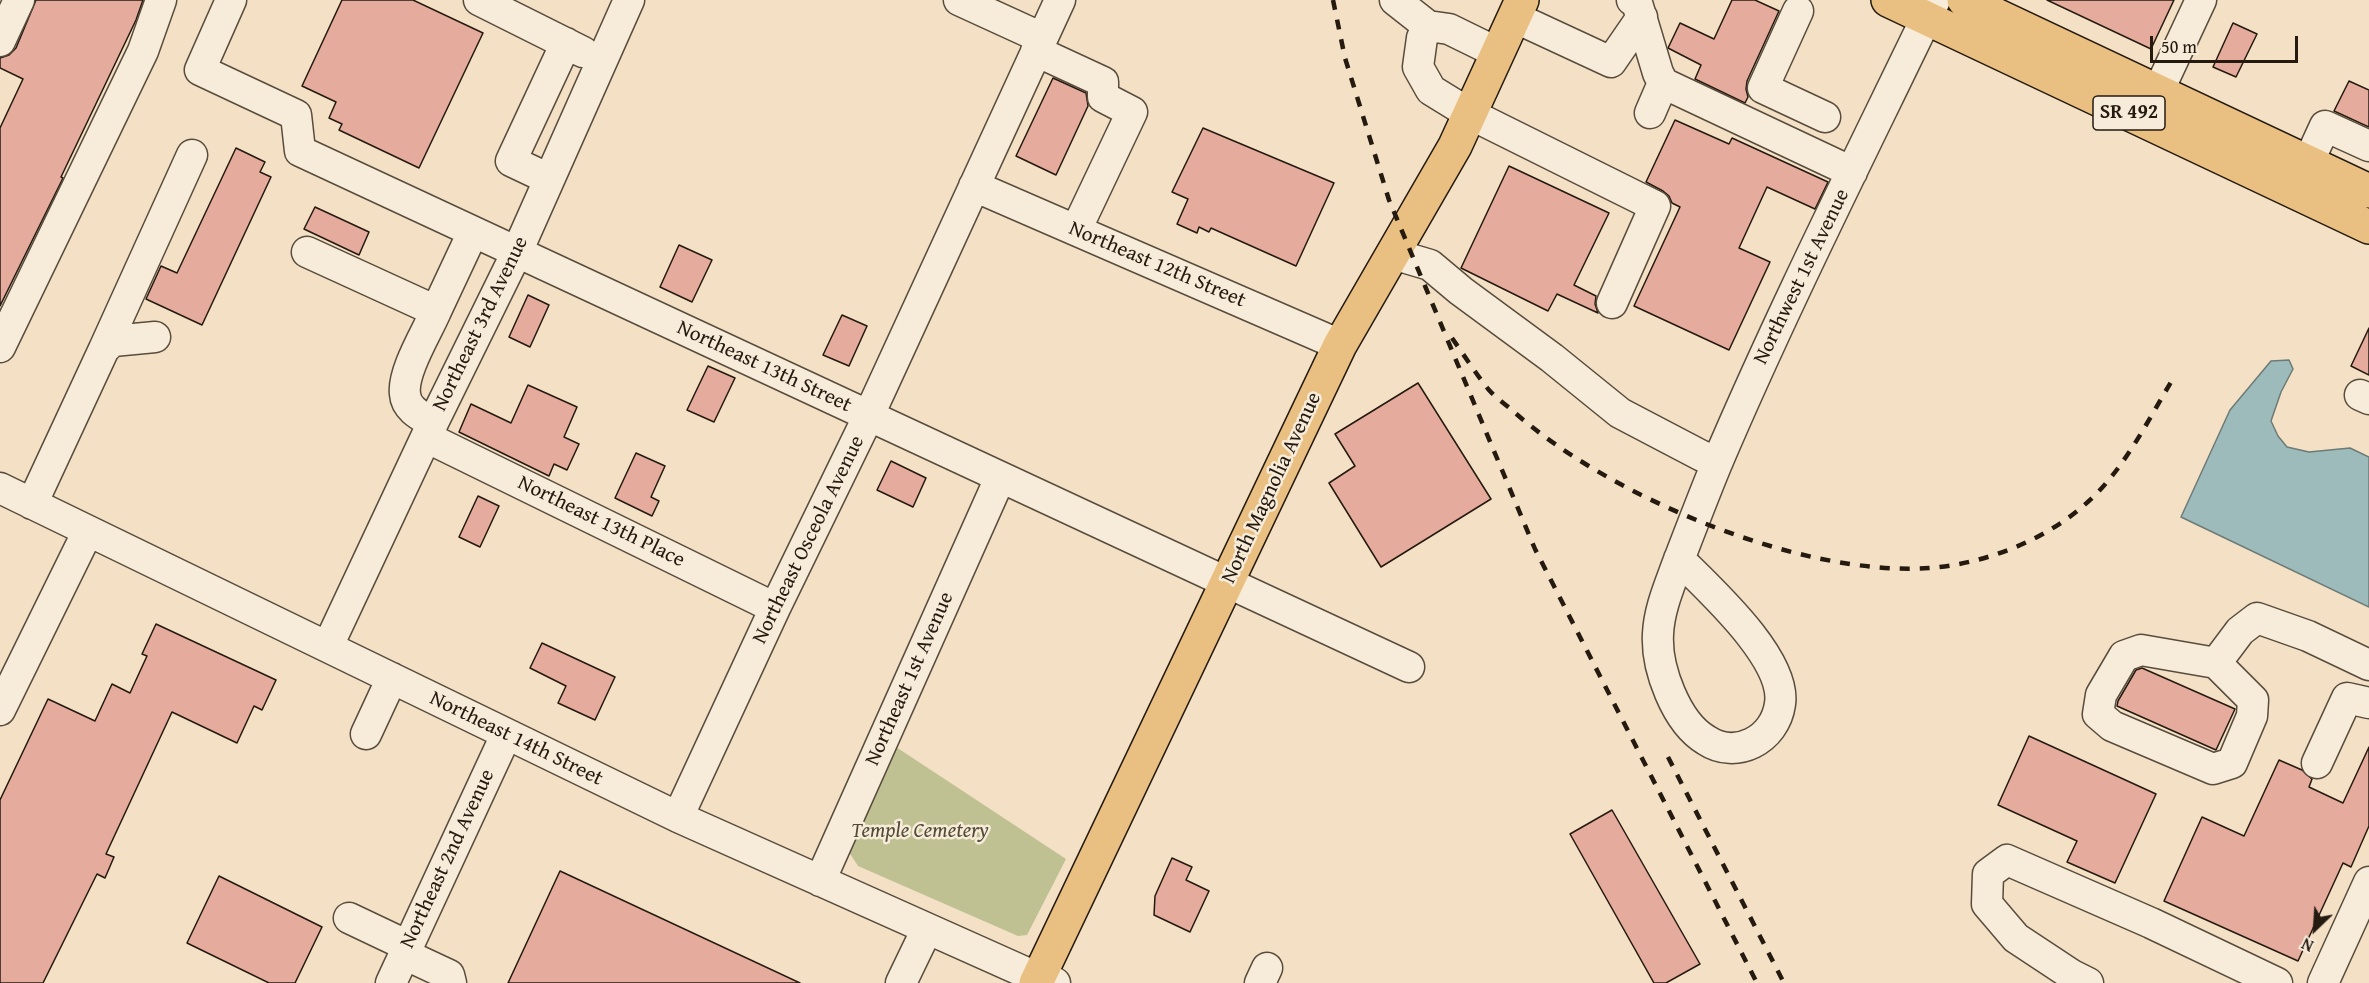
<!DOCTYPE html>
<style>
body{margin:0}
#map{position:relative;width:2369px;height:983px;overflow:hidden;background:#f3e0c5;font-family:"Gentium Book Plus",serif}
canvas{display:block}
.north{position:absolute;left:2285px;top:899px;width:60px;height:60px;-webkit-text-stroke:4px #f7ebd9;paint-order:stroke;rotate:205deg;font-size:16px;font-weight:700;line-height:24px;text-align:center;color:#241a10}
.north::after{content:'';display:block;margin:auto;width:21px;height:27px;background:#241a10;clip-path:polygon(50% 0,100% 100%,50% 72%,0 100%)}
.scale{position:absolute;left:2150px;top:36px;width:148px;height:27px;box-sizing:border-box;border:3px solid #241a10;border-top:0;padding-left:8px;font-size:18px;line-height:21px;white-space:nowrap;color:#241a10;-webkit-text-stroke:4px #f7ebd9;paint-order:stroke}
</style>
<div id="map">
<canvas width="2369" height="983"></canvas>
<div class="north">N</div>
<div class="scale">50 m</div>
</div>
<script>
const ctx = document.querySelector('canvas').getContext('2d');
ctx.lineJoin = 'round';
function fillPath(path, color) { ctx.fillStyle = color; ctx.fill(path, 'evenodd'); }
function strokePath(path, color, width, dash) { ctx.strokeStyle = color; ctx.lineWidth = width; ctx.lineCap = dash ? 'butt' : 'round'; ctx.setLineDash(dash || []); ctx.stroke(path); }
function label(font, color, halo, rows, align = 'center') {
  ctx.font = font + ' "Gentium Book Plus",serif'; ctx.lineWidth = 5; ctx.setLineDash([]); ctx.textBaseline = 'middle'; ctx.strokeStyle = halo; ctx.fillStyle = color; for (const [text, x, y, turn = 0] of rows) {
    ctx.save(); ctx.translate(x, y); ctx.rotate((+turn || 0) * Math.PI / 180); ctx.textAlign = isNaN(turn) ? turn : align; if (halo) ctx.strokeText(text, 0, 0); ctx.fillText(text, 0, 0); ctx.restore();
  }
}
fillPath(new Path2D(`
 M896 747 1066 859 1027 935 1018 936 858 866 849 852Z`), '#bfc192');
const water = new Path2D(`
 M2289 360 2293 369 2281 392 2271 421 2278 436 2287 447 2309 452 2350 448 2369 457V607L2181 517 2230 410 2271 361Z`);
fillPath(water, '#9dbbbb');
strokePath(water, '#6d7b77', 1.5);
const building = new Path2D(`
 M36 0H143L136 20 61 177 63 178 0 306V128L23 79 0 68V58L9 55 16 48Z
 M342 0H413L483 33 419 168 339 130 342 124 329 118 336 102 302 86Z
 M1732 0H1755L1779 11 1747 81 1746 89 1748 97 1745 103 1695 79 1701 65 1668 48 1680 23 1714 39Z
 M2047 0H2174L2151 49Z
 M2233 23 2257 34 2236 77 2213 67Z
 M1053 78 1086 93 1088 106 1056 175 1016 156Z
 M2349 81 2369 90V127L2334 111Z
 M1675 120 1729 144 1732 138 1828 182 1815 209 1767 187 1739 248 1770 262 1729 350 1634 306 1680 207 1672 203 1669 196 1663 191 1646 182Z
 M1203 128 1334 183 1296 266 1211 228 1209 232 1199 227 1197 233 1177 224 1188 199 1172 192Z
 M236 148 265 162 260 172 271 177 202 325 146 299 161 266 177 273Z
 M1509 166 1609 213 1574 285 1596 296 1595 304 1598 313 1557 294 1548 311 1461 268Z
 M315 207 369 232 359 255 304 229Z
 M679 245 712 260 692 302 660 287Z
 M528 295 549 305 530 347 509 337Z
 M842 315 867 326 849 366 823 355Z
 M2369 328V375L2351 366Z
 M708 366 735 378 714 422 687 410Z
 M1418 383 1491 499 1381 567 1329 483 1355 466 1335 434Z
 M528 385 577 407 564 437 579 444 567 470 554 464 549 476 459 432 471 404 511 423Z
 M636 453 665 466 651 497 659 501 652 516 615 498Z
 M891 461 926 478 913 507 877 490Z
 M478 496 499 506 480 547 459 537Z
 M156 624 276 680 262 710 254 706 237 743 172 712 106 854 114 857 105 878 97 874 43 983H0V800L48 699 95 721 112 684 130 693 147 656 142 654Z
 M542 643 615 677 595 720 558 703 566 686 530 668Z
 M2142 668 2235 709 2216 750 2117 706 2118 701 2136 670Z
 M2029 736 2156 794 2115 883 2067 862 2077 841 1998 805Z
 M2369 747V826L2351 867 2343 863 2298 961 2164 901 2202 817 2244 836 2279 760 2302 770 2312 779 2309 787 2343 803Z
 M1612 810 1700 964 1666 983H1654L1570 834Z
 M1172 858 1192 867 1186 880 1209 891 1190 932 1154 915 1155 896Z
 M560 871 800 983H508Z
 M219 876 322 927 295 983H269L187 943Z`);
fillPath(building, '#e5ab9c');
strokePath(building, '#241a10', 1.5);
const minor = new Path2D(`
 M231 0 200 70 296 115 300 151 1409 667
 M479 0 583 52
 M959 0 1042 38
 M1395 0 1428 26
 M1632 0 1637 3 1658 73 1663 83 1852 172
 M1798 11 1763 88 1825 117
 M1514 17 1611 62 1642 17
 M0 41 19 0
 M1036 51 1103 82V97L1132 112 1076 230
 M1498 53 1449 29 1428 26 1422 38 1418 67 1431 90 1470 114 1655 206 1612 303
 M2158 92 2201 0
 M1650 113 1663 83
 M2308 163 2325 126 2369 146
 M549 179 511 161 566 43
 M974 186 1340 345
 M307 252 436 311 473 232
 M1393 254 1430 265 1461 291 1552 358 1620 413 1702 456 1718 461
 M0 347 143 51 161 0
 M104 349 192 155
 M2360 395 2369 399
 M433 423C421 416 406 409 405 394 402 372 427 332 436 311
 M426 437 775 608
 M0 488 678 817 1038 978 1055 983
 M32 504 104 349 113 341 155 337
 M1679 559C1709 589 1787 659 1780 704 1775 740 1736 760 1706 740 1676 722 1656 668 1658 634 1659 610 1669 587 1677 565 1690 531 1703 497 1717 463 1784 306 1861 154 1935 0
 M328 646 426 437 517 252 629 0
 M2216 663 2253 700 2252 716 2232 763 2213 769 2112 726 2098 714 2101 695 2124 656 2141 650 2216 663 2240 631 2257 618 2308 636 2369 665
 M0 710 88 531
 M366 734 392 678
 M2317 763 2347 698 2369 703
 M678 817 775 608 869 415 1060 0
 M820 881 1000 478
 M349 918 408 946
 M404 954 449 975 451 983
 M391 983 506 735
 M901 983 927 929
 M1260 983 1267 968
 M2088 983 2072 975 2016 938 1987 904 1988 874 2007 860 2151 923 2277 983
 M2323 983 2369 882`);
const major = new Path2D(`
 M1888 0 2369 227
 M1964 0 2369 191
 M1036 983 1340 345 1455 146 1522 0`);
strokePath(minor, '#584c3d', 33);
strokePath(major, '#241a10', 36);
strokePath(minor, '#f7ebd9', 30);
strokePath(major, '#eac082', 33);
strokePath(new Path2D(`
 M1333 0 1345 58 1389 200 1535 549 1757 983
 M1452 338C1464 355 1476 374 1489 390 1496 398 1505 404 1513 411 1608 496 1800 577 1929 568 1983 564 2041 542 2082 507 2121 475 2146 424 2171 382
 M1668 757 1784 983`), '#241a10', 4.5, [10, 10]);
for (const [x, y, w] of [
 [2129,113,72]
]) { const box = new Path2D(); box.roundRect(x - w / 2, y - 17, w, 34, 4.5); ctx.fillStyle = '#f7ebd9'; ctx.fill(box); strokePath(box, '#241a10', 1.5); }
label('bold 20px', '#241a10', null, [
 ["SR 492",2129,113]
]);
label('21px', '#241a10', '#f7ebd9', [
 ["Northeast 12th Street",1157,265,23],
 ["Northwest 1st Avenue",1802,277,-64],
 ["Northeast 3rd Avenue",481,324,-64],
 ["Northeast 13th Street",764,367,25],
 ["North Magnolia Avenue",1272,488,-65],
 ["Northeast 13th Place",601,522,26],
 ["Northeast Osceola Avenue",809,540,-64],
 ["Northeast 1st Avenue",910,679,-66],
 ["Northeast 14th Street",516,739,26],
 ["Northeast 2nd Avenue",448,859,-65]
]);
label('italic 21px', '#524c37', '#f7ebd9', [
 ["Temple Cemetery",920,832]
]);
</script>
